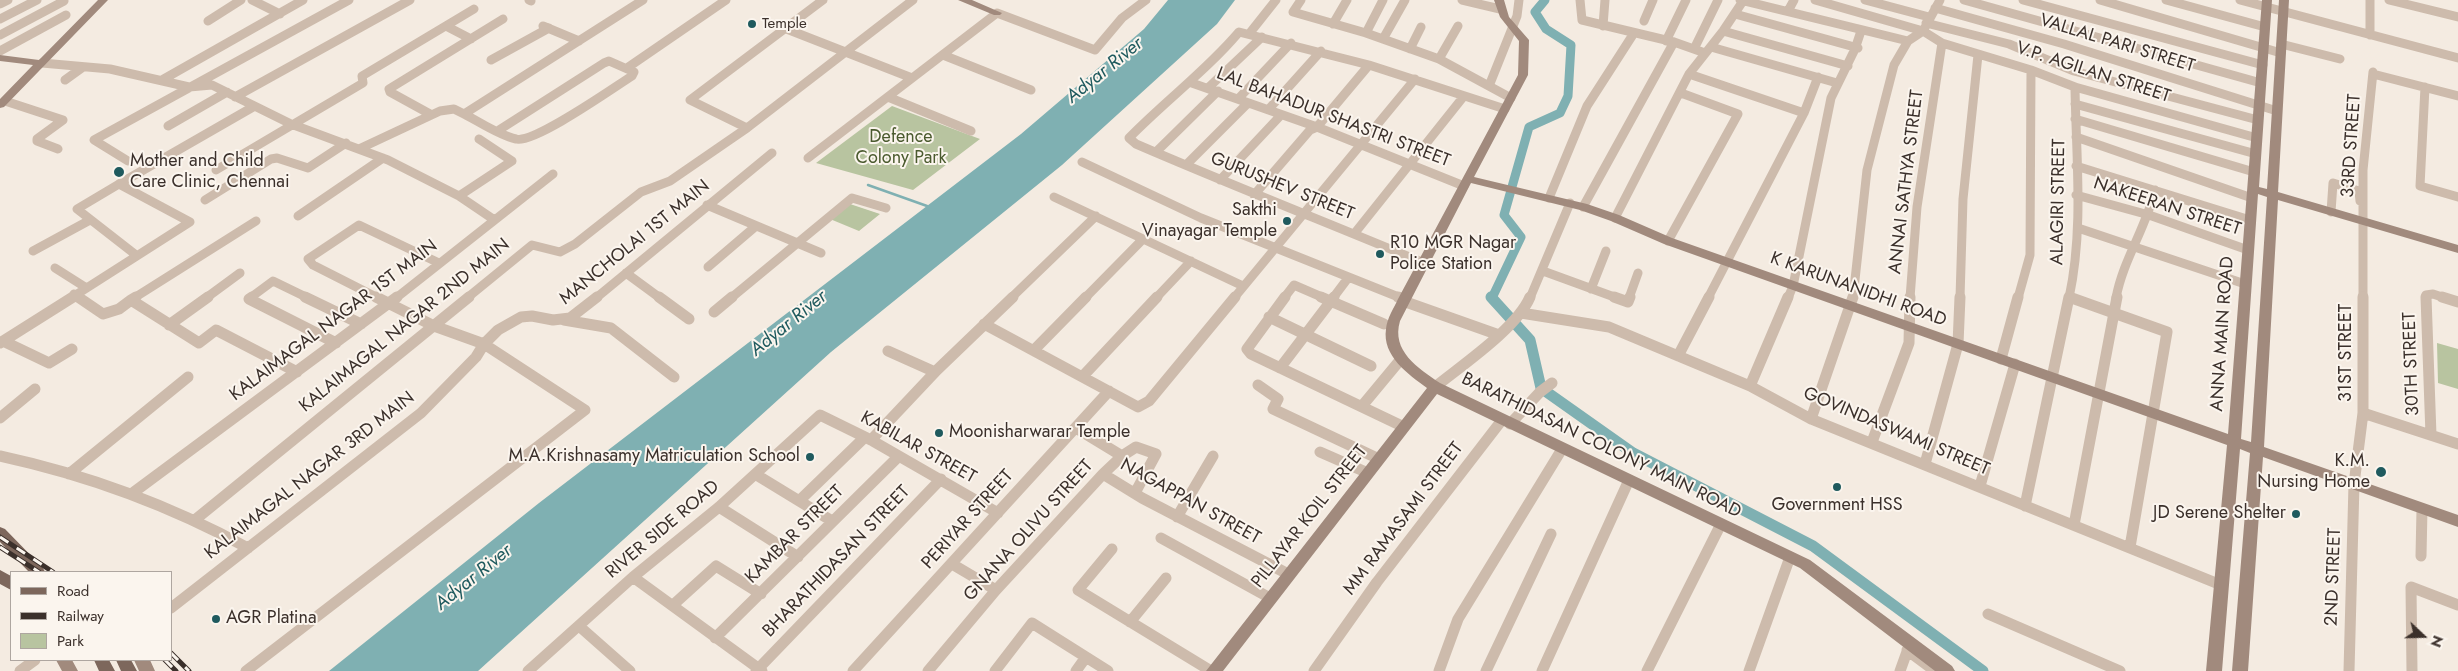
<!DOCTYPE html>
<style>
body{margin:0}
#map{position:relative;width:2458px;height:671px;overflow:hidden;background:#f4ebe1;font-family:Jost,sans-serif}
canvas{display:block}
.legend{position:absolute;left:10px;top:571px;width:162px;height:90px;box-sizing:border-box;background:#fbf5ee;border:1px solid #aea6a0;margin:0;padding:6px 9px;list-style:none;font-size:15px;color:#3b302b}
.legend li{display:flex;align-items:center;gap:10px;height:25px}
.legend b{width:25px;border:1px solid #aea6a0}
.north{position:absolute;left:2398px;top:611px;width:50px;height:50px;-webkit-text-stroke:4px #fbf5ee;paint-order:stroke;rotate:111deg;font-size:14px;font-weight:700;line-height:20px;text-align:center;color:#3b302b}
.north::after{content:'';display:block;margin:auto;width:18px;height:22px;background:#3b302b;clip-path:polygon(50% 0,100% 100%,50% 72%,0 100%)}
</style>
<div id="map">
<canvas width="2458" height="671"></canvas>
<ul class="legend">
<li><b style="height:6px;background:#7d675c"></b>Road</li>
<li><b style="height:6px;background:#3b302b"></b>Railway</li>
<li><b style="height:14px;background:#b8c4a0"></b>Park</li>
</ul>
<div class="north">N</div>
</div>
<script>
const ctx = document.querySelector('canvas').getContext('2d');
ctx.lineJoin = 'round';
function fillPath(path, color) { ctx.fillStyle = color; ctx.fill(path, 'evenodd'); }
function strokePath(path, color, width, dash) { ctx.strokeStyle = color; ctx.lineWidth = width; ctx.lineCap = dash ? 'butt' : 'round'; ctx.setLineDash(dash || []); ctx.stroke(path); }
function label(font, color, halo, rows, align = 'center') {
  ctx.font = font + ' Jost,sans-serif'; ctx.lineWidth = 4; ctx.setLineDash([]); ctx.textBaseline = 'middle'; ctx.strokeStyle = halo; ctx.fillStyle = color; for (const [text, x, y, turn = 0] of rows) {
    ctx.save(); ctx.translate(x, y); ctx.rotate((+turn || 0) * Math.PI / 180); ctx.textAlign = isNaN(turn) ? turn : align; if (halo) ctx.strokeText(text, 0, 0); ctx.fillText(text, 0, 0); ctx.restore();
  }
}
fillPath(new Path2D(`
 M892 106 980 139 913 190 816 163Z
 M850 204 880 214 859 231 830 219Z
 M2437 343 2458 349V389L2438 383Z`), '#b8c4a0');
fillPath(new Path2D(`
 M1168 0H1235L1217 24 1062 165 831 352 478 671H329L539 503 1021 134 1144 29Z`), '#7fb0b2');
strokePath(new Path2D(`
 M868 185 927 206`), '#7fb0b2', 2.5);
strokePath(new Path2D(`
 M1492 298 1521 237 1504 215 1529 127 1560 113 1568 96 1571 45 1546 29 1535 12 1545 0`), '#7fb0b2', 9);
strokePath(new Path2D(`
 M1491 297 1530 340 1541 388 1633 453 1813 546 1983 671`), '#7fb0b2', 11);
strokePath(new Path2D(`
 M252 0 280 14
 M529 0 531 1
 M1301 0 1293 12 1366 33 1439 59 1511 98
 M1462 0 1500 9
 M1580 0 1582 20 1674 42 1705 53
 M1740 0 1908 41
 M1815 0 1923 31 1942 43 2031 70 2075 87 2257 138
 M1865 0 1929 17
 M1964 0 2261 83
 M2023 0 2263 65
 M2100 0 2281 53
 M2166 0 2265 27
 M2240 0 2458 58
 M2370 0V35
 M2389 0 2458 17
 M0 4 8 0
 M1935 8 2064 44 2277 111
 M1788 11 1794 0
 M1735 14 1858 48
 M0 19 37 0
 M208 21 241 0
 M1644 21 1653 0
 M1926 23 2009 44 2074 71 2258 120
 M1333 24 1347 0
 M446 26 471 39
 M543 26 579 41
 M1603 26 1605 0
 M784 28 912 78
 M1723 31 1848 66
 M1366 33 1383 0
 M1249 34 1276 0
 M0 35 64 1
 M1383 39 1405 0
 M1666 41 1686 0
 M2281 44 2340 59
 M1711 47 1837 83
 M1410 49 1421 27
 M1694 49 1718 0
 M0 51 66 15
 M943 55 1031 90
 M1439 59 1458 26
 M491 60 549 28
 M42 63 110 69 189 87 212 85 291 124 388 160 459 196 493 219
 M627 68 726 0
 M1689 74 1804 113
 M2373 74 2458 96
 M65 80 83 67
 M162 80 303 0
 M1189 82 1317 127 1464 186
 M1489 86 1517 16 1519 0
 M1209 87 1262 37
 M2425 87 2420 186 2458 197
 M235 97 410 0
 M888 97 971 131
 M1238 99 1291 43
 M5 101 63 120 37 139V141L58 149
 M2075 104 2256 154
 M1268 110 1321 51
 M430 114 390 92 389 89 503 19
 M464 114C480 122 498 135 516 139 534 144 613 88 632 76L634 72 609 61 604 63 499 130
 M2075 119 2254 172
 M168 126 227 92
 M747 128 690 100 823 0
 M2076 137 2252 198
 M361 148 440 111 454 109 464 114 643 0
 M1156 152 1218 91
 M808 158 997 13 1095 50 1122 18 1146 0
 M128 161 94 140 349 0
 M1082 162 1201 218 1401 298
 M1186 165 1248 103
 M2076 166 2250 220
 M216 170 363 83 362 76 474 9
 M1220 180 1281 115
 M119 184 77 209 136 255
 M1254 195 1310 130 1317 127 1369 65
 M2076 195 2149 215 2248 250
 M459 196 512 161 479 139
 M1054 197 1243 286
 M1549 198 1587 106 1634 33
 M205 200 271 159 277 158 308 168 346 143
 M707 205 821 253
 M1583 207 1674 42
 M2331 212 2333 183 2359 191 2360 201
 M298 216 383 158
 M1615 218 1689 74 1723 31 1743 1
 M190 222 119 184 253 107
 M2078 228 2245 284
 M1354 234 1464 96
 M1668 241 1738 114 1681 93
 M33 251 90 220
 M1424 263C1328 223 1231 185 1136 144L1129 138C1165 101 1206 71 1239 32L1369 65 1505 109
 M708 267 756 226
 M55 268 85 287
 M1543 271 1617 298
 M626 273 660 298
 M1591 289 1606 251
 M74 294 80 298
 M2069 297 2072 298
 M71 298 190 222
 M134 298 256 221
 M206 298 240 273
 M250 298 273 281 308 298
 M378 298 313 265 308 259 359 225 439 263
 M396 298 553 174
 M467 298 532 245 560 252 575 244 641 192 670 181 747 128 913 0
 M596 298 772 153
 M731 298 852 198 886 208
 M1011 298 1096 216
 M1085 298 1143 239
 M1156 298 1191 261
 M1234 298 1415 79
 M1284 298 1294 285 1324 298
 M1333 298 1348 278
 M1530 298 1570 203
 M1629 298 1638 273
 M1708 298 1804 113 1818 77
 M1788 298 1793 286 1831 98 1855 49 1861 31
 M1853 298 1867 170 1894 65 1908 41 1923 31 1940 0
 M1910 298 1917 207 1942 43
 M1960 298 1963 199 1978 55
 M2018 298 2030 255 2031 70
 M2069 298C2084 229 2076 157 2075 87
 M2116 298C2123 260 2146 228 2155 190
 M2363 298V170L2373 72
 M2426 298V295L2433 294 2445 298`), '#cdbbac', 9);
strokePath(new Path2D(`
 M78 297 103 314 119 309 131 300 199 343 216 330 297 372
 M252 297 249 299 336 343
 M305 297 361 324
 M659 297 689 319
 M1285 297 1247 349 1251 354 1404 427
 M1321 297 1384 324
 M1398 297 1404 299
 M1614 297 1628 302 1630 297
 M2069 297 2167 332 2130 547
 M2426 297 2431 435
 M2442 297 2458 302
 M131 300 136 297
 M1403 301 1499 335
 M714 312 732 297
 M1521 313 1609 327 1750 386 1811 419 2221 585
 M1269 317 1371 366
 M564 320 611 328 674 377
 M984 324 1138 407 1149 401 1235 297
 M169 325 208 297
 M3 341 49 363 72 349
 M0 343 73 297
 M1034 350 1086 297
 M888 351 935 372
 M1678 356 1709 297
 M2001 359 2018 297
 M1280 368 1334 297
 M1083 376 1157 297
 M1258 385 1278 399 1273 409 1379 459
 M1750 386 1788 297
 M1435 387C1462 365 1517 328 1530 297
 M1362 406 1401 359
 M2363 413 2458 444
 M0 418 35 389
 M1811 419 1853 297
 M1510 424 1540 392 1552 383
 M1076 428 1122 456
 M871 440 937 370 1013 297
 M1872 442 1909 343 1910 297
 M1320 452 1368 473
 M0 456C88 475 169 505 248 548
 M1925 464 1958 344 1960 297
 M69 474 188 377
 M755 474 832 521
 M1103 474 1142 498 1288 574
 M1980 486 2015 364
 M134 492 397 297
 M799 501 865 437
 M2025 506 2069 297
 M719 507 798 557
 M1177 517 1213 456
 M196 519 469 297
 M2074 525 2117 297
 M1161 538 1270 598
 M1112 549 1078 590 1211 671
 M2421 556 2422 509
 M952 564 996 590
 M633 577 762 671
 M673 605 716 566 761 594
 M171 608 421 413 476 357 484 344 498 330 521 317 532 316 553 320 570 318 597 297
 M1988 614 2120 671
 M1130 622 1166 578
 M579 626 630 671
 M715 638 899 456
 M1907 650 1935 671
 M20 671 35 660
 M246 671 585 410 484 344 434 326 376 297
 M528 671 633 577 719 507 820 415 871 440 998 513
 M756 671 941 479
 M853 671 1109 391
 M928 671 996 590 1103 474 1122 456 1136 447 1156 454 1135 493
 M995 671 1032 623 1108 671
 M1076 671 1086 657
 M1314 671 1377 582 1502 420
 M1439 671 1458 619 1562 449
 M1486 671 1551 534
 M1542 671 1629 480
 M1647 671 1721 524
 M1749 671 1790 557
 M1900 671 1909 646
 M2349 671 2354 484 2363 413V297
 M2412 671 2411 587 2458 605`), '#cdbbac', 11);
fillPath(new Path2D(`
 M98 0H108L4 107 0 108V99L33 65 0 61V55L39 60Z
 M958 0H972L1002 13 1000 15H994Z
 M1494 0H1504L1509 17 1529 40 1528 75 1474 177 1587 204 1619 215 1672 238 2228 434 2262 0H2272L2259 187 2267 189 2279 0H2289L2278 192 2458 245V253L2278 200 2264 447 2458 515V527L2263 457 2248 671H2232L2250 453 2240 449 2222 671H2206L2227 445 1664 244 1611 221 1580 210 1471 183 1400 321C1391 351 1418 368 1440 383L1810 560 1952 666 1955 671H1935L1800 568 1437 394 1223 671H1206L1427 388C1408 374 1382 356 1386 329 1387 318 1394 308 1398 299L1518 75 1519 41 1500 17ZM2258 194 2267 197 2251 442 2241 439Z
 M56 660H72L78 671H62Z
 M134 660H150L155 671H139Z`), '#a18a7d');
fillPath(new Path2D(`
 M0 527 5 529 43 568 45 572H29L0 542Z
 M0 570 11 576V590L0 584Z
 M94 660H109L115 671H99Z
 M116 660H131L137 671H121Z`), '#7d675c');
const rail = new Path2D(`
 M0 537 53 572
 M0 547 39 572
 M171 653 189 671
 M165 660 176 671`);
strokePath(rail, '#3b302b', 5);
strokePath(rail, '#fbf5ee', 3, [10]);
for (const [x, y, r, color] of [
 [752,24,5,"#1f5a5e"],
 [119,172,6,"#1f5a5e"],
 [1287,221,5,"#1f5a5e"],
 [1380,254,5,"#1f5a5e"],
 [939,433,5,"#1f5a5e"],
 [810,457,5,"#1f5a5e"],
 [2381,472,6,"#1f5a5e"],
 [1837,487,5,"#1f5a5e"],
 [2296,514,5,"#1f5a5e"],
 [216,619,5,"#1f5a5e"]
]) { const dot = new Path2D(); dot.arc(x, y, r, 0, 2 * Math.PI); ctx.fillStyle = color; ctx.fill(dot); strokePath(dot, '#fbf5ee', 2); }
label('15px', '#3b302b', '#fbf5ee', [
 ["Temple",762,24]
], 'left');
label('18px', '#3b302b', '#fbf5ee', [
 ["VALLAL PARI STREET",2117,44,17],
 ["V.P. AGILAN STREET",2093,73,18],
 ["LAL BAHADUR SHASTRI STREET",1333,118,21],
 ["33RD STREET",2352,146,-86],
 ["ANNAI SATHYA STREET",1907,182,-83],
 ["GURUSHEV STREET",1282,187,22],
 ["ALAGIRI STREET",2059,202,-89],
 ["NAKEERAN STREET",2167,207,18],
 ["MANCHOLAI 1ST MAIN",635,243,-39],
 ["K KARUNANIDHI ROAD",1858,290,20],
 ["KALAIMAGAL NAGAR 1ST MAIN",334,321,-37],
 ["KALAIMAGAL NAGAR 2ND MAIN",405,326,-39],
 ["ANNA MAIN ROAD",2223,334,-86],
 ["31ST STREET",2347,353,-90],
 ["30TH STREET",2412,364,-92],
 ["GOVINDASWAMI STREET",1896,432,23],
 ["BARATHIDASAN COLONY MAIN ROAD",1601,446,26],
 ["KABILAR STREET",918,448,29],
 ["KALAIMAGAL NAGAR 3RD MAIN",310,476,-38],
 ["NAGAPPAN STREET",1190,502,29],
 ["PILLAYAR KOIL STREET",1310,517,-52],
 ["MM RAMASAMI STREET",1404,519,-53],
 ["PERIYAR STREET",968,520,-48],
 ["RIVER SIDE ROAD",663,530,-40],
 ["GNANA OLIVU STREET",1029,531,-48],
 ["KAMBAR STREET",795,535,-45],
 ["BHARATHIDASAN STREET",837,562,-46],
 ["2ND STREET",2334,577,-88]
]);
label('18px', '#4a5a2e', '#fbf5ee', [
 ["Defence",901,138],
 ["Colony Park",901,159]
]);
label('18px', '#3b302b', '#fbf5ee', [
 ["Mother and Child",130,162],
 ["Care Clinic, Chennai",130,183],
 ["Sakthi",1277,211,"right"],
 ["Vinayagar Temple",1277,232,"right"],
 ["R10 MGR Nagar",1390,244],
 ["Police Station",1390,265],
 ["Moonisharwarar Temple",949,433],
 ["M.A.Krishnasamy Matriculation School",800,457,"right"],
 ["K.M.",2370,462,"right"],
 ["Nursing Home",2370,483,"right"],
 ["Government HSS",1837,506,"center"],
 ["JD Serene Shelter",2286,514,"right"],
 ["AGR Platina",226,619]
], 'left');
label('italic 19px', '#1f5a5e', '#fbf5ee', [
 ["Adyar River",1105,71,-39],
 ["Adyar River",789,324,-39],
 ["Adyar River",474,578,-39]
]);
</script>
